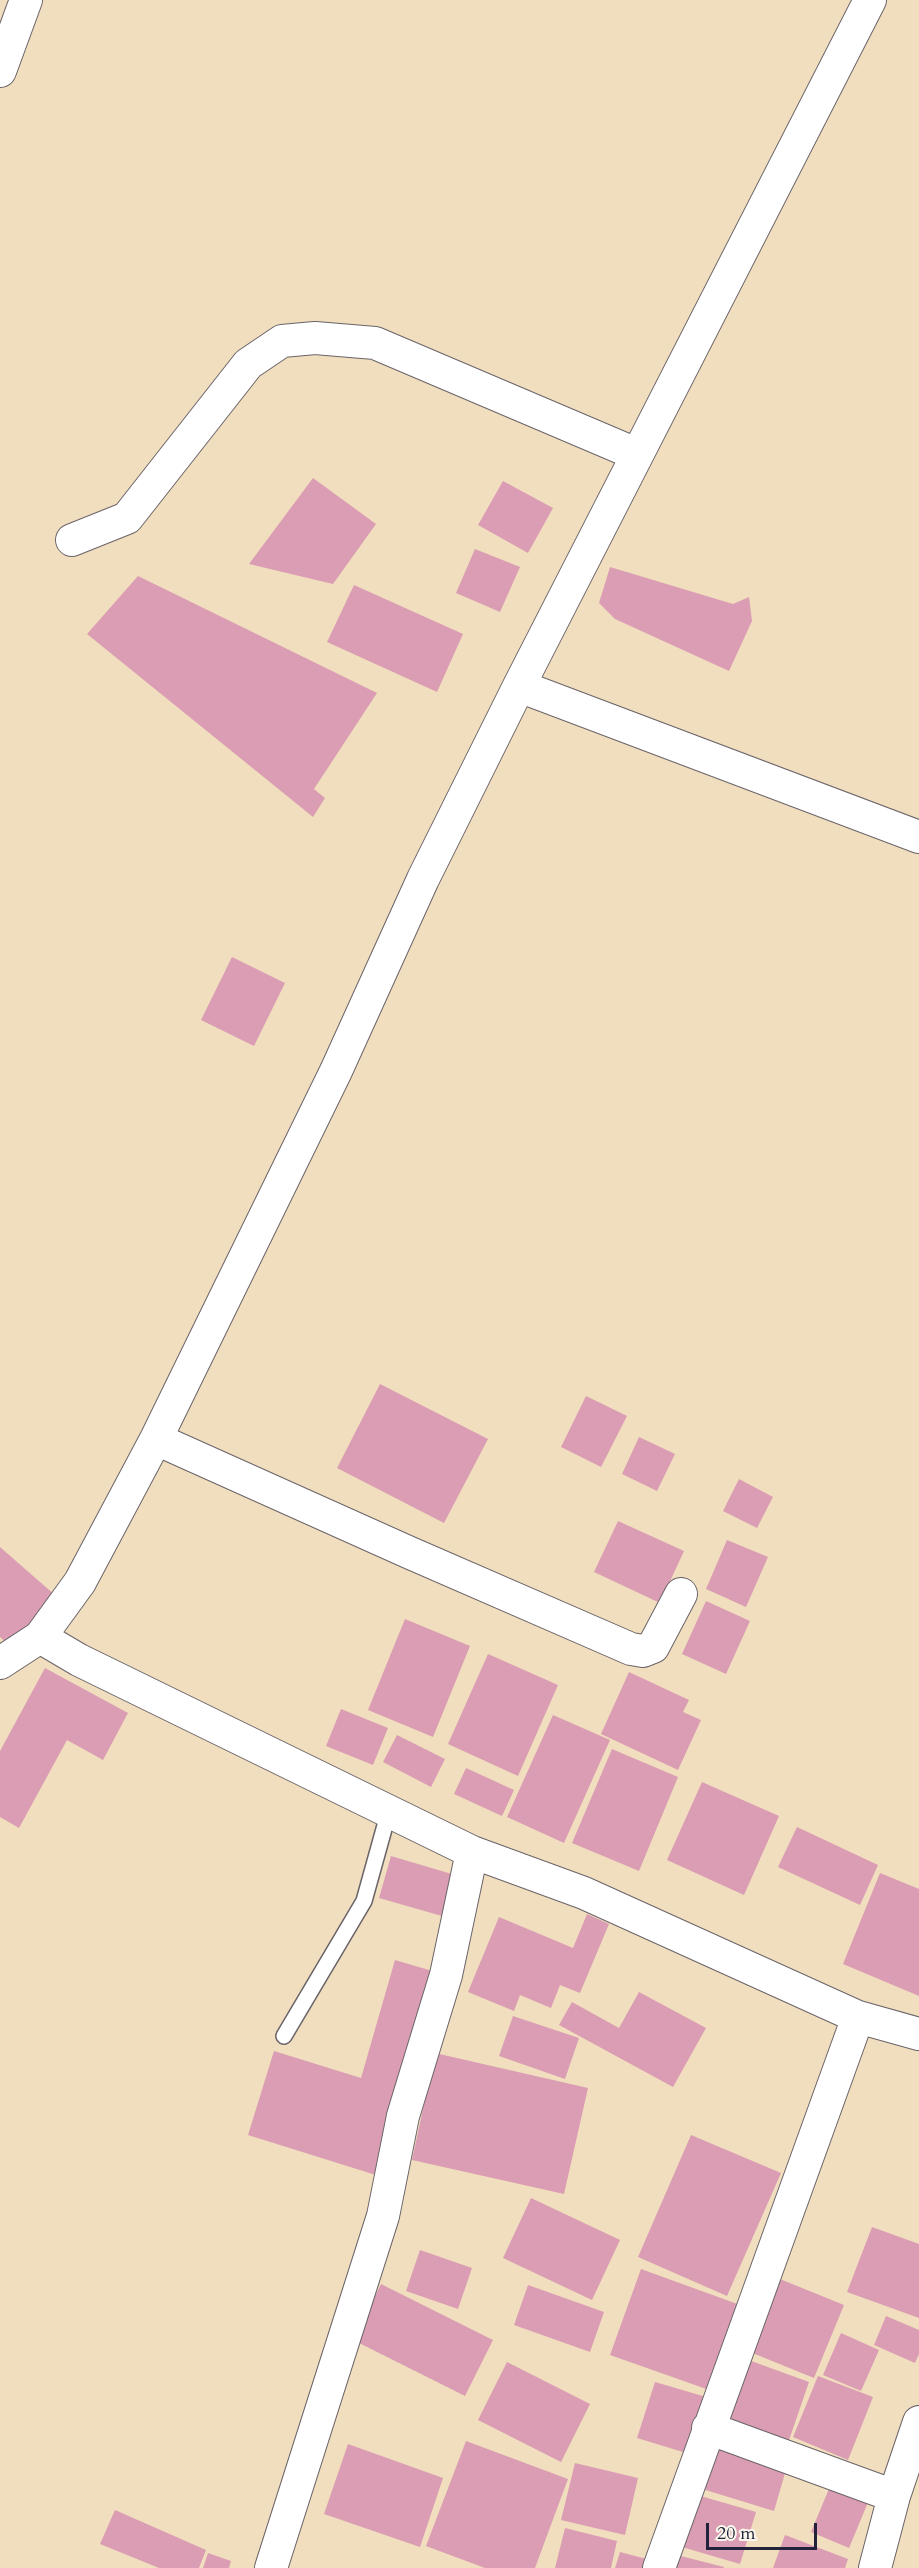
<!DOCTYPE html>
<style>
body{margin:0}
#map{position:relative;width:919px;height:2568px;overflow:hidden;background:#f1debe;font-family:Cardo,serif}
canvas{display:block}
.scale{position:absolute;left:706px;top:2523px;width:111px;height:27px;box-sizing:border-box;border:3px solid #22223b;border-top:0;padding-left:8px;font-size:18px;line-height:21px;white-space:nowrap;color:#22223b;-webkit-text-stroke:4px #fbf7ec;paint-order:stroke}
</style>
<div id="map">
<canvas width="919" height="2568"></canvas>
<div class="scale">20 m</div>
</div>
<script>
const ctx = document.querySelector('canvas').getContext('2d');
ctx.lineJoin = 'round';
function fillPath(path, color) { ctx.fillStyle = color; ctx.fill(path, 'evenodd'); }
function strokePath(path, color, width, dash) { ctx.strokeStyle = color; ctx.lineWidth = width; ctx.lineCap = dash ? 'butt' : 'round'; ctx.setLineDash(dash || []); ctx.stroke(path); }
fillPath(new Path2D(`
 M313 478 376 524 333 584 249 564Z
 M503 481 553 508 528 553 478 525Z
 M475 549 520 567 500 612 456 593Z
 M610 567 733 604 749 597 752 621 729 671 615 619 599 603Z
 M138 576 377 693 314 789 325 798 313 817 87 634Z
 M354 585 463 634 437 692 327 642Z
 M232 957 285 983 254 1046 201 1020Z
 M380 1384 488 1439 444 1523 337 1468Z
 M586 1396 627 1416 601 1467 561 1447Z
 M639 1437 675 1454 657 1491 622 1474Z
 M739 1479 773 1497 757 1528 723 1511Z
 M618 1521 684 1551 660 1603 594 1572Z
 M727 1540 768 1557 746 1607 706 1589Z
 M0 1547 56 1596 11 1647 0 1637Z
 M706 1601 750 1621 726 1674 682 1654Z
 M405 1619 470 1646 433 1737 368 1710Z
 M488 1654 558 1685 518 1776 448 1744Z
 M45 1668 128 1713 103 1760 67 1740 19 1828 0 1817V1751Z
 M629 1672 689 1700 683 1712 701 1720 678 1770 601 1734Z
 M341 1709 388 1728 373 1765 326 1746Z
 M553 1715 610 1740 564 1843 507 1817Z
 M397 1735 445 1759 431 1787 383 1762Z
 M612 1749 678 1777 639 1871 572 1843Z
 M466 1768 514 1790 502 1816 454 1794Z
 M702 1782 779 1816 744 1895 667 1860Z
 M797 1827 878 1865 860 1905 778 1867Z
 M391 1856 455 1875 442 1916 379 1898Z
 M880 1873 919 1889V1996L843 1964Z
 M587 1914 609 1924 580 1993 560 1985 551 2008 520 1995 514 2011 468 1992 499 1917 573 1948Z
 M395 1960 446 1975 379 2176 248 2135 274 2051 361 2078Z
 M639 1992 706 2028 673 2087 559 2025 572 2002 619 2028Z
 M513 2016 579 2038 565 2079 499 2056Z
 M435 2053 588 2088 564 2194 412 2160Z
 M691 2135 781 2173 727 2296 638 2257Z
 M531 2198 620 2240 592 2300 503 2258Z
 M872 2227 919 2244V2318L847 2292Z
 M420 2250 472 2268 458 2309 406 2291Z
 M641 2269 743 2306 712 2391 610 2355Z
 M775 2277 844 2305 814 2378 745 2350Z
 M381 2284 493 2340 465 2396 353 2340Z
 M528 2285 604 2312 590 2352 514 2325Z
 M886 2316 919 2330V2354L915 2363 874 2345Z
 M841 2333 879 2350 861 2391 823 2375Z
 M743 2358 809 2382 788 2443 721 2419Z
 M507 2362 590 2404 561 2462 478 2420Z
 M818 2376 873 2397 848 2460 793 2437Z
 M655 2382 713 2399 696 2456 637 2438Z
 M466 2441 568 2479 535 2568H485L426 2546Z
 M714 2441 788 2463 774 2511 699 2488Z
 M348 2444 443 2478 420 2547 324 2514Z
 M575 2463 638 2478 625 2535 561 2520Z
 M831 2484 869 2500 849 2548 811 2532Z
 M697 2495 756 2512 740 2564 682 2547Z
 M115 2510 206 2550 199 2568H159L100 2544Z
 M565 2528 617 2541 611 2568H555Z
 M785 2535 848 2559 845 2568H773Z
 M620 2552 658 2562 657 2568H615Z
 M208 2553 231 2561 229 2568H203Z
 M669 2553 724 2567V2568H665Z`), '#da9db3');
const service = new Path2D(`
 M284 2036 364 1901 389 1811`);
const minor = new Path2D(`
 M0 71 26 0
 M72 540 127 518 248 364 282 341 315 338 375 343 636 454
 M519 686 919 837
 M156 1439 408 1552 631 1649 643 1651 653 1647 681 1594
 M40 1637 79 1660 472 1852 584 1893 858 2017 919 2034
 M0 1663 40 1637 80 1582 156 1439 336 1071 423 879 519 686 870 0
 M708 2428 894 2496
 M271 2568 383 2216 403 2116 446 1975 472 1852
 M659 2568 858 2017
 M875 2568 894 2496 919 2422`);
strokePath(service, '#6a6469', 18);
strokePath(minor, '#6a6469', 34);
strokePath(service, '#fff', 15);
strokePath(minor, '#fff', 32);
</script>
